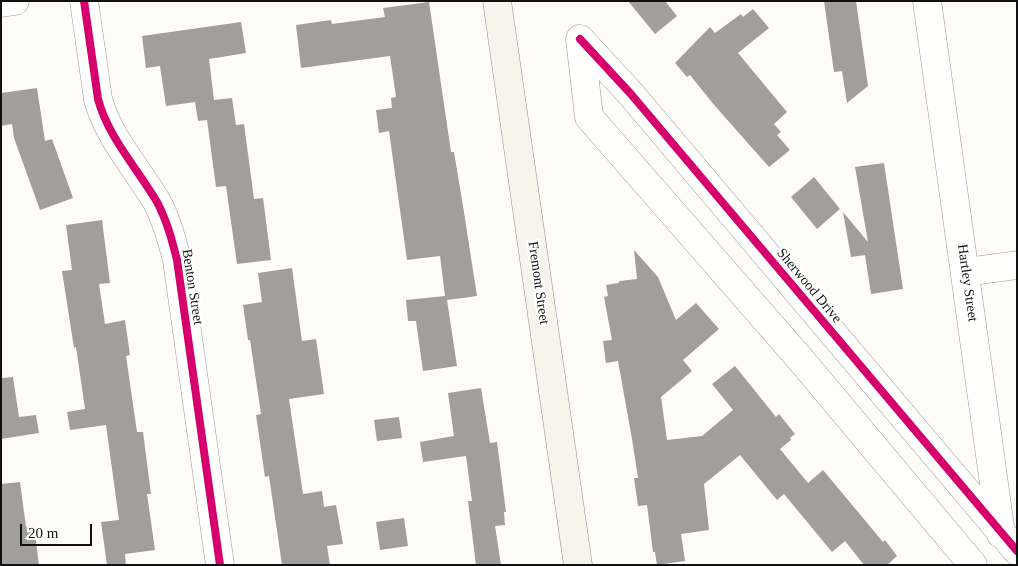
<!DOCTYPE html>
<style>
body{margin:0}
#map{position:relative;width:1018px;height:566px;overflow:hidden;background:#fdfcf7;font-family:Georgia,serif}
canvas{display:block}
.frame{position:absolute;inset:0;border:2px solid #111;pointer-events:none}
.scale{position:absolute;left:20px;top:524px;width:72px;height:22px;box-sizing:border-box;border:2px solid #111;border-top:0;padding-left:6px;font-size:15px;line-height:18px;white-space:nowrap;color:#111;-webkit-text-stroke:4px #fff;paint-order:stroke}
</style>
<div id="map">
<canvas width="1018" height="566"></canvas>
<div class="frame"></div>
<div class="scale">20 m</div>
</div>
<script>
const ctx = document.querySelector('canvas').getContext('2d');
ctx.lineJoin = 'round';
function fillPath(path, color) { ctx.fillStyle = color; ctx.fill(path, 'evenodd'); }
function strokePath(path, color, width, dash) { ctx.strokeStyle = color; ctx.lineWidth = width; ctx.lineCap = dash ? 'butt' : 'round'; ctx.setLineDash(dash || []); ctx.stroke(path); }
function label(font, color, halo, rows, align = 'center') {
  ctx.font = font + ' Georgia,serif'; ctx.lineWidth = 5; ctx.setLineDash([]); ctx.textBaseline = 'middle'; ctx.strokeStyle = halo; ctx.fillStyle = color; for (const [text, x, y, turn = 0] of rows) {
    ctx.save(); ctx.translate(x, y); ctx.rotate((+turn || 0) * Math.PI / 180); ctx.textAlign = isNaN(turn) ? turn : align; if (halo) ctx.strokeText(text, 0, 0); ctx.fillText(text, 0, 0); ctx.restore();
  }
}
fillPath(new Path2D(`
 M628 1H665L677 16 655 34Z
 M824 1H856L868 86 847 103 842 71 834 72Z
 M429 2 451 152H454L463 206 477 296 447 300 457 366 423 371 416 321H408L406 300 445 296 440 256 407 260 389 131 379 133 376 110 392 108 391 98 396 97 390 56 301 68 296 25 331 20 332 24 385 17 383 8Z
 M753 9 769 28 738 53 787 112 774 124 781 132 777 135 790 150 769 167 715 106 690 75 687 77 675 63 710 27 715 33 741 14 743 17Z
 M241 22 246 53 209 59 214 100 232 98 236 125 244 124 254 199 263 198 271 260 237 264 226 186 216 187 207 120 198 121 195 102 166 106 160 66 146 68 142 36Z
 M37 88 45 141 52 139 73 198 40 210 14 138 12 124 1 126V93Z
 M884 163 903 289 871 294 865 255 851 257 843 212 868 242 855 167Z
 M814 177 840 209 817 229 791 197Z
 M102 220 110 283 99 284 105 324 125 320 130 355 126 356 137 432H143L151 494H147L155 550 125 554 126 565H107L101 522 119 520 106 425 70 430 67 412 85 409 76 347 74 348 62 271 72 270 66 225Z
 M634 250 658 277 676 320 696 303 719 329 683 360 692 371 661 397 667 440 702 436 733 410 712 384 735 366 776 417 779 414 795 434 790 438 791 440 780 449 808 483 823 470 883 542 885 540 897 556 887 565H864L845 541 832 552 784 494 777 500 740 455 704 484 709 530 681 534 685 561 657 565 655 552H653L647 505 638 506 634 478H638L632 439 618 361 606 363 603 341 612 340 604 297 608 296 606 285 618 283 620 281 637 279Z
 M292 268 302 341 316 339 324 394 289 399 303 494 322 491 324 507 336 505 343 544 327 546 330 565H282L269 476 265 477 256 415 261 414 250 340H248L243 305 262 302 258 273Z
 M13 377 19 417 36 415 39 433 1 439V378Z
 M481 388 490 443 497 442 506 512H504L505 525 495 526 501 565H476L468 501H472L466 456 423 462 420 442 454 436 448 393Z
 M399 417 402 438 377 441 374 420Z
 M20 482 26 527 34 526 39 565H1V484Z
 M404 518 408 546 380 550 376 522Z`), '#a19f9c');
const street = new Path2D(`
 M84 1 98 99C108 137 137 168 157 202 167 221 172 240 177 260L220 565
 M927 1 1001 534
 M1 3 15 1
 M580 39 630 93 1017 551
 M580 39 589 117 801 360 973 565
 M966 272 1017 265`);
const secondary = new Path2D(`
 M497 1 578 565`);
strokePath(street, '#979795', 29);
strokePath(secondary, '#8e8d8b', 29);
strokePath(street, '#fffffe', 28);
strokePath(secondary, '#f6f4eb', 28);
strokePath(new Path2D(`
 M84 1 98 99C108 137 137 168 157 202 167 221 172 240 177 260L220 565
 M580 39 630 93 1017 551`), '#d6006c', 8);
label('14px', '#111', '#fff', [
 ["Fremont Street",538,283,82],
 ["Hartley Street",967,283,82],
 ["Sherwood Drive",809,286,50],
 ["Benton Street",192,287,81]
]);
</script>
